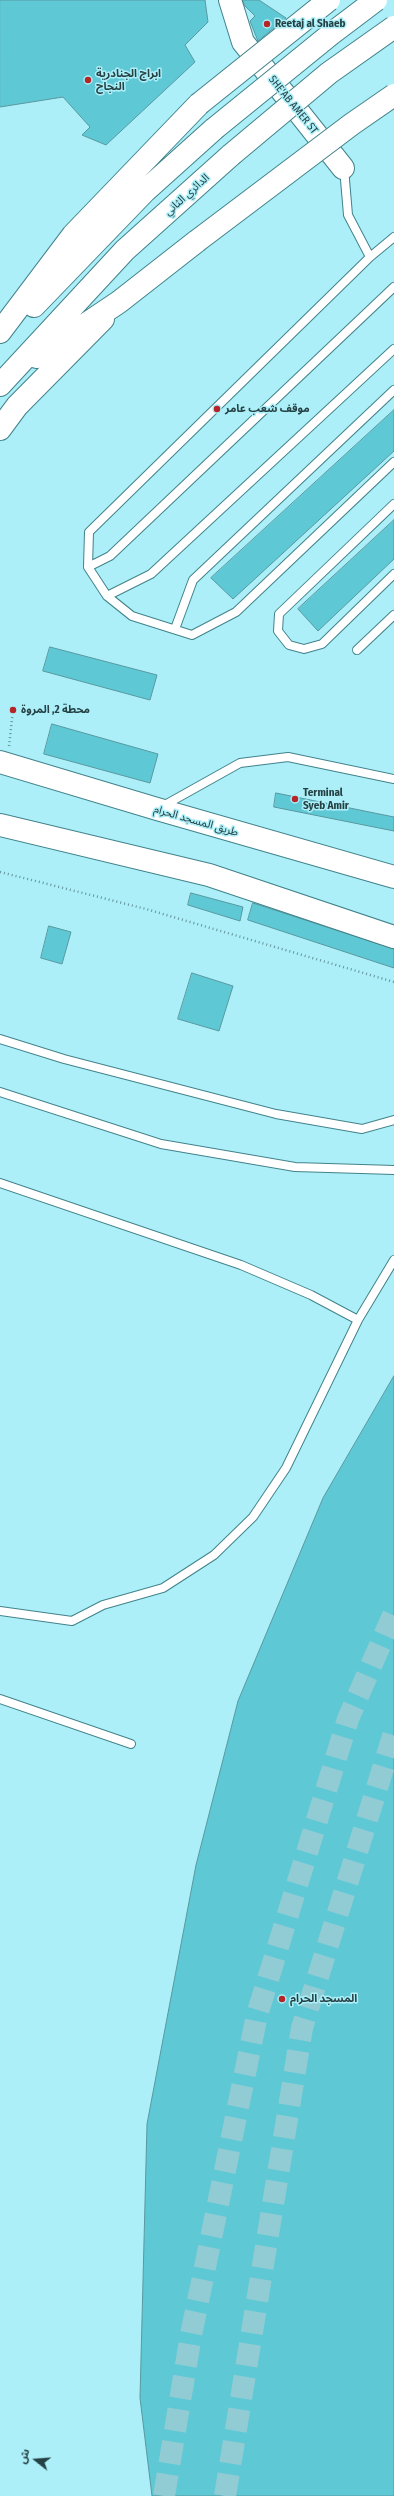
<!DOCTYPE html>
<meta charset="utf-8">
<style>
body{margin:0}
#map{position:relative;width:394px;height:2496px;overflow:hidden;background:#aceff8;font-family:"Fira Sans Condensed","Noto Sans Arabic",sans-serif}
canvas{display:block}
.north{position:absolute;left:16px;top:2440px;width:40px;height:40px;-webkit-text-stroke:3px #aceff8;paint-order:stroke;rotate:287deg;font-size:11px;font-weight:700;line-height:16px;text-align:center;color:#254144}
.north::after{content:'';display:block;margin:auto;width:14px;height:18px;background:#254144;clip-path:polygon(50% 0,100% 100%,50% 72%,0 100%)}
</style>
<div id="map">
<canvas width="394" height="2496"></canvas>
<div class="north">ش</div>
</div>
<script>
const ctx = document.querySelector('canvas').getContext('2d');
ctx.lineJoin = 'round';
function fillPath(path, color) { ctx.fillStyle = color; ctx.fill(path, 'evenodd'); }
function strokePath(path, color, width, dash) { ctx.strokeStyle = color; ctx.lineWidth = width; ctx.lineCap = dash ? 'butt' : 'round'; ctx.setLineDash(dash || []); ctx.stroke(path); }
function label(font, color, halo, rows, align = 'center') {
  ctx.font = font + ' "Fira Sans Condensed","Noto Sans Arabic",sans-serif'; ctx.lineWidth = 3; ctx.setLineDash([]); ctx.textBaseline = 'middle'; ctx.strokeStyle = halo; ctx.fillStyle = color; for (const [text, x, y, turn = 0] of rows) {
    ctx.save(); ctx.translate(x, y); ctx.rotate((+turn || 0) * Math.PI / 180); ctx.textAlign = isNaN(turn) ? turn : align; if (halo) ctx.strokeText(text, 0, 0); ctx.fillText(text, 0, 0); ctx.restore();
  }
}
const building = new Path2D(`
 M0 0H205L208 22 185 45 195 62 106 145 82 135 90 127 63 97 0 107Z
 M243 0H259L286 18 258 41 250 21 255 16 245 6Z
 M394 410V451L233 599 211 578Z
 M394 520V559L318 631 298 609Z
 M50 647 157 675 150 700 43 671Z
 M52 724 158 754 150 783 44 754Z
 M276 793 394 817V831L274 807Z
 M191 893 243 907 240 921 188 905Z
 M253 903 394 949V968L248 920Z
 M49 926 71 932 62 964 41 958Z
 M192 973 233 986 219 1031 178 1019Z
 M394 1376V2496H152L140 2398 147 2124 196 1865 238 1701 323 1498Z`);
fillPath(building, '#5fc8d5');
strokePath(building, '#5899a1', 1);
strokePath(new Path2D(`
 M164 2496 191 2335 257 2015 348 1719 394 1613
 M225 2496 302 2028 394 1733`), '#91ccd4', 22, [22, 11]);
const lane = new Path2D(`
 M344 168 348 215 370 257
 M394 237 370 257 89 532 88 567 107 596 132 616 192 635 236 612 394 462
 M394 504 279 614 278 631 289 645 304 649 322 644 394 574
 M88 567 110 556 394 287
 M107 596 151 574 394 349
 M175 629 193 580 394 390
 M357 650 394 615
 M163 806 240 763 288 757 394 779
 M0 1039 64 1059 276 1114 362 1129 394 1120
 M0 1092 161 1144 295 1167 394 1170
 M0 1183 241 1265 311 1295 358 1320
 M0 1611 72 1621 103 1605 163 1588 214 1555 253 1517 286 1468 358 1320 394 1260
 M0 1699 131 1744`);
const secondary = new Path2D(`
 M230 0 243 42 343 168
 M0 429 17 406 103 319`);
const primary = new Path2D(`
 M0 762 157 809 394 877
 M0 825 209 875 394 937`);
const highway = new Path2D(`
 M34 306 145 191 214 129
 M0 332 73 235 199 104
 M37 357 119 302 197 241
 M0 385 125 250 231 155`);
strokePath(lane, '#42838b', 10);
strokePath(secondary, '#42838b', 24);
strokePath(primary, '#42838b', 24);
strokePath(highway, '#42838b', 24);
strokePath(new Path2D(`
 M9 746 13 710
 M0 872 146 909 394 982`), '#66949a', 2.5, [1, 3]);
strokePath(lane, '#fff', 8);
strokePath(secondary, '#fff', 22);
strokePath(primary, '#fff', 22);
strokePath(highway, '#fff', 22);
const highwayBridge = new Path2D(`
 M199 104 329 0
 M214 129 331 34 376 0
 M231 155 329 73 394 27
 M197 241 352 124 394 95`);
strokePath(highwayBridge, '#42838b', 24, []);
strokePath(highwayBridge, '#fff', 22);
for (const [x, y, r, color] of [
 [267,24,4,"#b52528"],
 [88,80,4,"#b52528"],
 [217,409,4,"#b52528"],
 [13,710,4,"#b52528"],
 [295,799,4,"#b52528"],
 [282,1999,4,"#b52528"]
]) { const dot = new Path2D(); dot.arc(x, y, r, 0, 2 * Math.PI); ctx.fillStyle = color; ctx.fill(dot); strokePath(dot, '#aceff8', 1.5); }
label('bold 11px', '#254144', '#aceff8', [
 ["Reetaj al Shaeb",275,24],
 ["ابراج الجنادرية",96,74],
 ["النجاح",96,87],
 ["موقف شعب عامر",225,409],
 ["محطة 2, المروة",21,710],
 ["Terminal",303,793],
 ["Syeb Amir",303,806],
 ["المسجد الحرام",290,1999]
], 'left');
label('11px', '#254144', '#aceff8', [
 ["SHE'AB AMER ST",293,105,51],
 ["الدائري الثاني",187,195,-42],
 ["طريق المسجد الحرام",196,821,16]
]);
</script>
